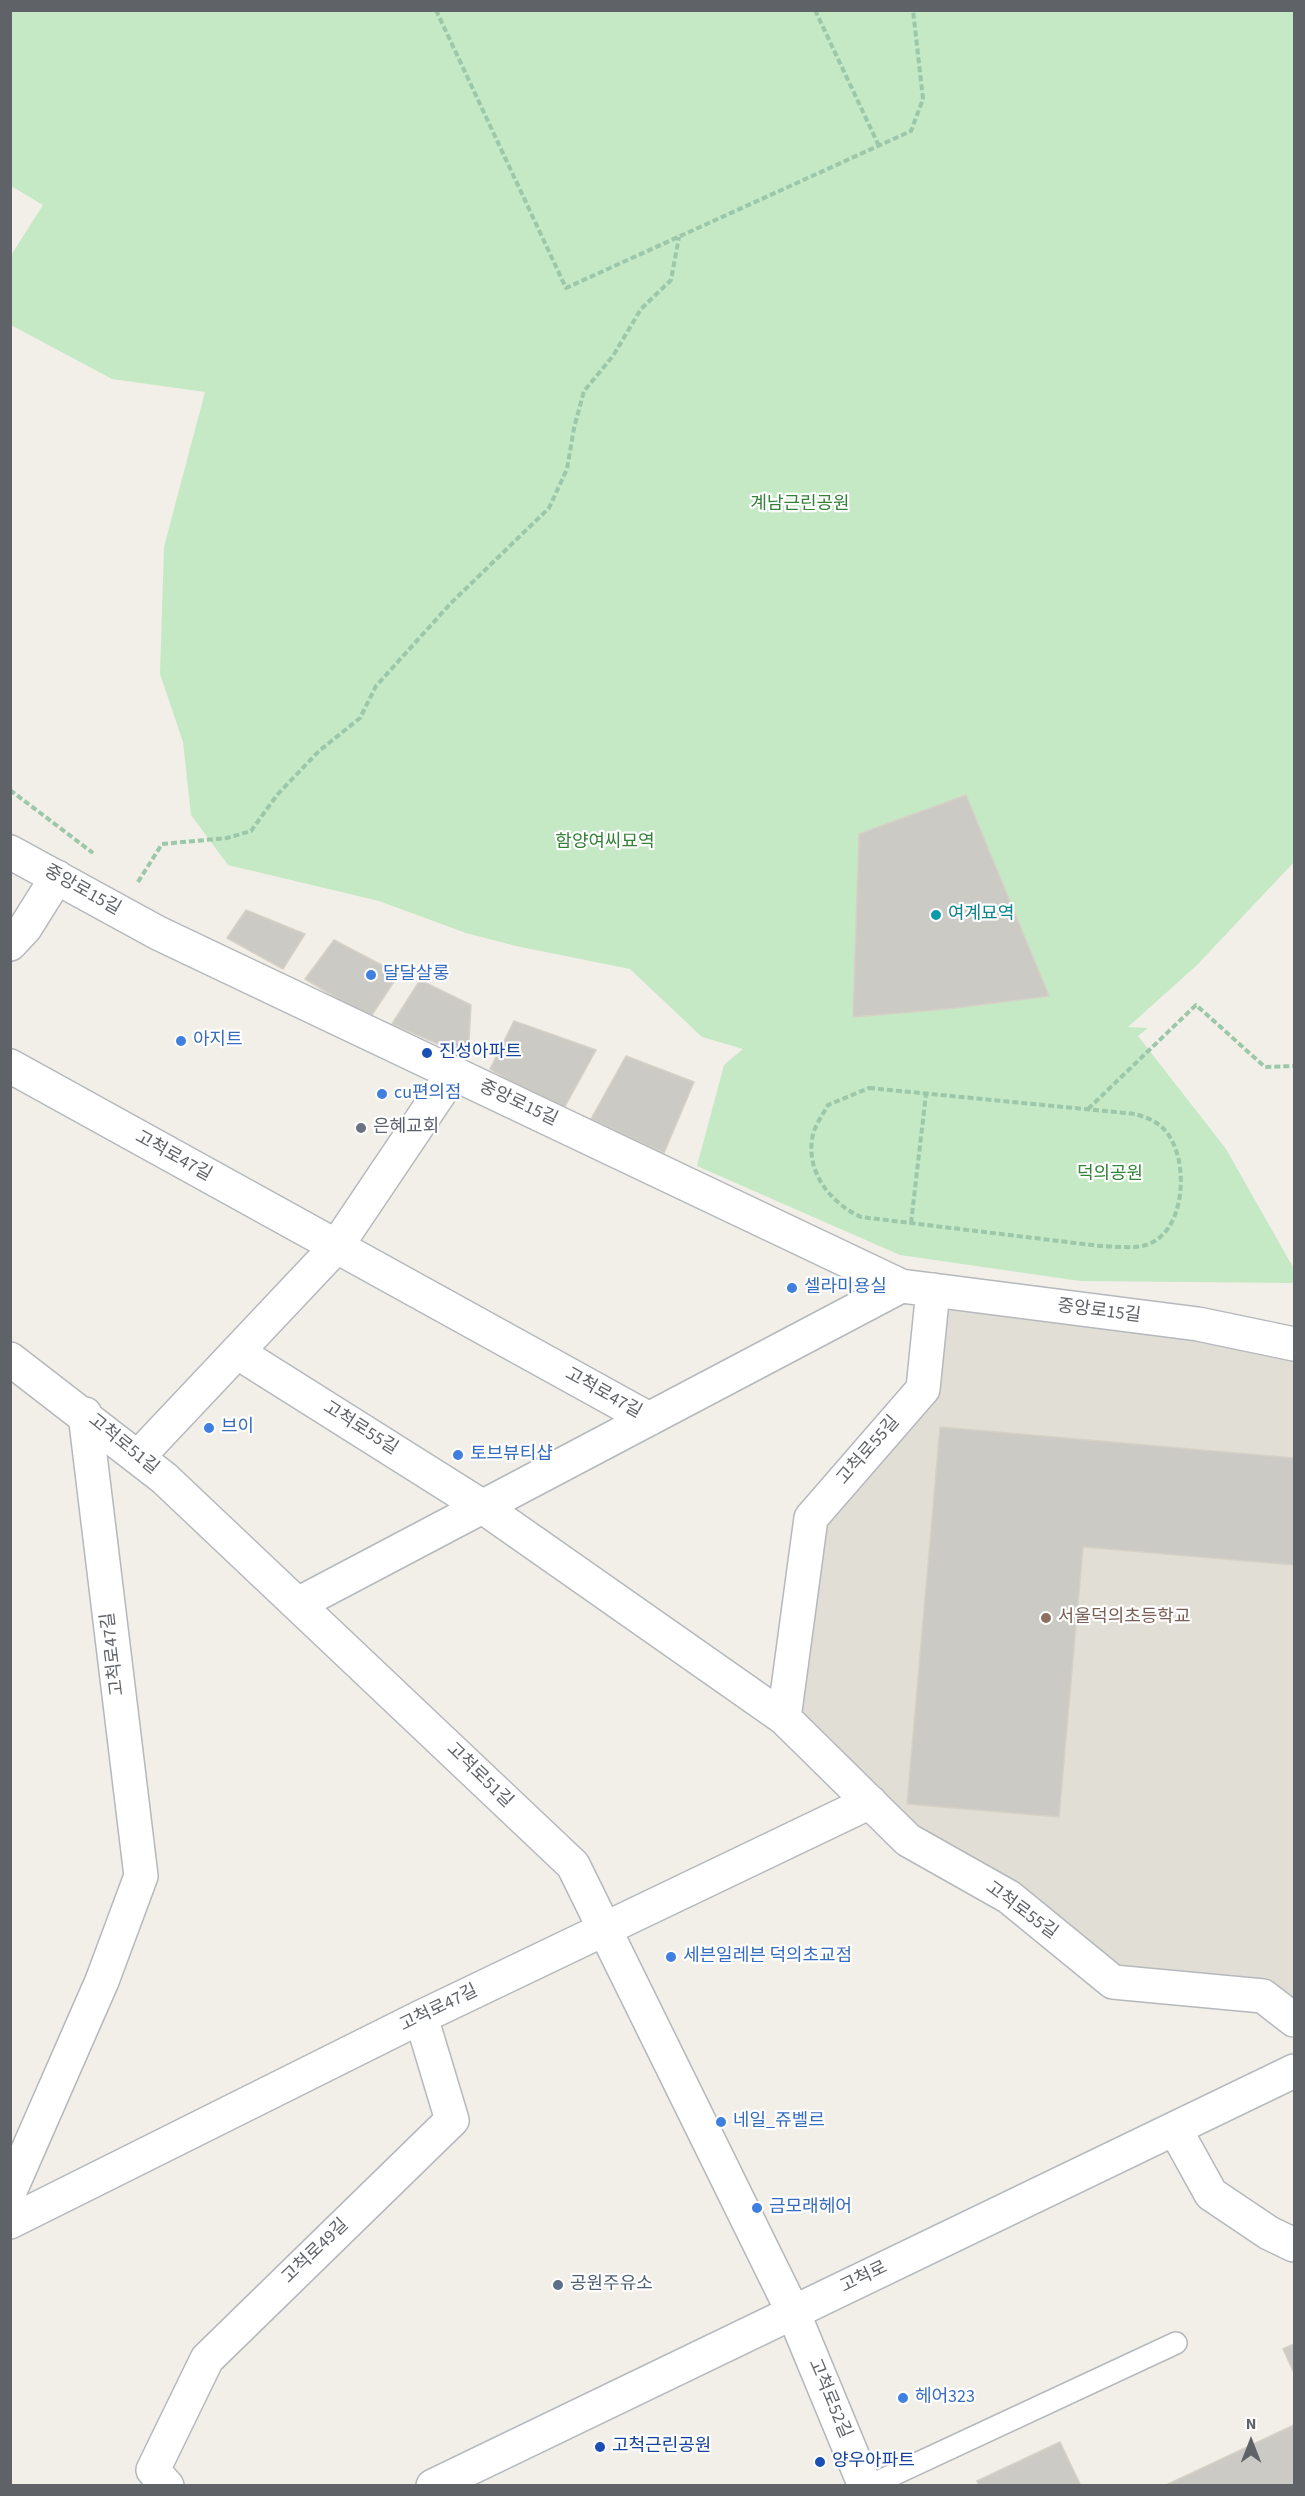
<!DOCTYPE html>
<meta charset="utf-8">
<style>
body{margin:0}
#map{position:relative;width:1305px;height:2496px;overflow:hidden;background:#f1efe8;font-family:"Source Sans 3",sans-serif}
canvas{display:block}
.frame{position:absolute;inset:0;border:12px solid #5f6368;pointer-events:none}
.north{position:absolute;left:1221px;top:2412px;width:60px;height:60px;-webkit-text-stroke:4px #fff;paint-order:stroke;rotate:0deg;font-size:16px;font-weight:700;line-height:24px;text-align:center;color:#5f6368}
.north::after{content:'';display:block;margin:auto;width:21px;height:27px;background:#5f6368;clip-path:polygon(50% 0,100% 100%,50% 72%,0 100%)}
</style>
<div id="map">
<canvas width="1305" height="2496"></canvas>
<div class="frame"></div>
<div class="north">N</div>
</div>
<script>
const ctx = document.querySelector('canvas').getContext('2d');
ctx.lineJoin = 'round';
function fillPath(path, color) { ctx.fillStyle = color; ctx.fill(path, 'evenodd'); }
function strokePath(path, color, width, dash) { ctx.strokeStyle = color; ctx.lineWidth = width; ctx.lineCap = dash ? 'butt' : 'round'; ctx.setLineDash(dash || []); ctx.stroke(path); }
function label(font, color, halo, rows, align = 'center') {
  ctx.font = font + ' "Source Sans 3","Noto Sans KR",sans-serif'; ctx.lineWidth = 4.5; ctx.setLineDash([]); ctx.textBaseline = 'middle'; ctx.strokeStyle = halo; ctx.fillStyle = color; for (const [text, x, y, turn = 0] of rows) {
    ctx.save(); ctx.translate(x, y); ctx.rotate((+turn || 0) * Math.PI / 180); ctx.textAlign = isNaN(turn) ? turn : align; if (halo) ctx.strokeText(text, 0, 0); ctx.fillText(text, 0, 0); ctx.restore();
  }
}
fillPath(new Path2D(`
 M933 1290 1294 1344V2011L1113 1982 908 1840 784 1718 811 1518 923 1389Z`), '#e1ded6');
fillPath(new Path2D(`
 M11 11H1294V862L1197 965 1128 1027 1148 1028 1138 1036 1226 1149 1294 1269V1283L1080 1281 900 1255 697 1166 724 1065 743 1049 702 1037 630 969 516 946 466 933 379 901 228 865 191 815 183 742 160 674 164 547 205 392 112 379 11 325 10 257 43 205 11 186Z`), '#c5e8c5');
const building = new Path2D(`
 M966 795 1049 996 947 1009 853 1017 859 834Z
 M246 910 305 934 283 969 227 938Z
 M334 940 399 974 370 1018 305 979Z
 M420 980 471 1005 468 1057 392 1024Z
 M514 1021 596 1050 562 1112 490 1069Z
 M626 1056 694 1082 664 1153 591 1119Z
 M940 1427 1294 1458V1565L1083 1547 1059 1817 907 1804Z
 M1294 2344V2373L1283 2349Z
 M1294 2425V2486H1164Z
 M1060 2442 1081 2486H979L977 2481Z`);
fillPath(building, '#cccac5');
strokePath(building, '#d6d1c6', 1.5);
const lane = new Path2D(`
 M869 2486 1176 2343`);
const street = new Path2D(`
 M10 852 158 933 901 1286 1198 1324 1294 1344
 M10 944 25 928 57 877
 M10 1066 649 1419
 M237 1352 483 1507 784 1718 908 1840 1009 1897 1113 1982 1263 1996 1294 2020
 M10 1359 164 1478 573 1865 793 2312 865 2486
 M138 1457 336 1247 453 1073
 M298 1604 901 1286
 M784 1718 811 1518 923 1389 933 1290
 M1175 2129 1211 2194 1269 2233 1294 2245
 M10 2191 102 1981 141 1876 85 1414
 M10 2222 421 2017 870 1802
 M167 2486 153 2470 207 2359 452 2120 421 2017`);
const secondary = new Path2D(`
 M433 2486 1294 2071`);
strokePath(lane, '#b5b8bc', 24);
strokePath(street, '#b5b8bc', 36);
strokePath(secondary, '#b6babf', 36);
strokePath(new Path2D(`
 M436 10 566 288 911 131 923 99 913 10
 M815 10 879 146
 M10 790 93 853
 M138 882 162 844 227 838 251 831 277 795 319 751 360 718 376 686 451 603 549 508 567 469 574 428 584 391 613 356 641 309 671 280 679 237
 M869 1088 1136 1114C1143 1117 1152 1119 1158 1124 1190 1146 1189 1226 1151 1243 1137 1250 1116 1246 1100 1246L861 1217C832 1204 807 1174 812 1140 813 1128 822 1116 828 1105Z
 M1088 1109 1196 1005 1265 1067 1294 1066
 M911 1223 926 1094`), '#9cc7a9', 4, [6, 3]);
strokePath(lane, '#fff', 21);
strokePath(street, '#fff', 33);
strokePath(secondary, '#fff', 33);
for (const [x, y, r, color] of [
 [936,915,6,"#0f9aa8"],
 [371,975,6,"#3f7fe0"],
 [181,1041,6,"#3f7fe0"],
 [427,1053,6,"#1a4fb4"],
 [382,1094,6,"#3f7fe0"],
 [361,1128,6,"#6b7280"],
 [792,1288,6,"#3f7fe0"],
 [209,1428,6,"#3f7fe0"],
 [458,1455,6,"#3f7fe0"],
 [1046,1618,6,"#8d6e63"],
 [671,1957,6,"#3f7fe0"],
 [721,2122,6,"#3f7fe0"],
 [757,2208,6,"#3f7fe0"],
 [558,2285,6,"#5c6f8a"],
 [903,2398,6,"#3f7fe0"],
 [600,2447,6,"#1a4fb4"],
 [820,2462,6,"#1a4fb4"]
]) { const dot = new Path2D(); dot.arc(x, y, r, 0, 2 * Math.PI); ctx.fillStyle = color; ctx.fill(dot); strokePath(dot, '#fff', 2); }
label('18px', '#348238', '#fff', [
 ["계남근린공원",800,505],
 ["함양여씨묘역",605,843],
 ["덕의공원",1110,1175]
]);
label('18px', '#5f6368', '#fff', [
 ["중앙로15길",82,891,29],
 ["중앙로15길",518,1104,25],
 ["고척로47길",173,1157,29],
 ["중앙로15길",1099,1312,7],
 ["고척로47길",603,1394,29],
 ["고척로55길",360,1429,32],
 ["고척로51길",123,1445,39],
 ["고척로55길",869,1451,-49],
 ["고척로47길",114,1654,-97],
 ["고척로51길",479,1776,44],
 ["고척로55길",1021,1911,36],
 ["고척로47길",439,2009,-26],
 ["고척로49길",316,2252,-44],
 ["고척로",864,2278,-26],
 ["고척로52길",829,2399,67]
]);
label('18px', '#0d838f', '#fff', [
 ["여계묘역",948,915]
], 'left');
label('18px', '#366cbe', '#fff', [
 ["달달살롱",383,975],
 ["아지트",193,1041],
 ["cu편의점",394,1094],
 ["셀라미용실",804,1288],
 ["브이",221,1428],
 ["토브뷰티샵",470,1455],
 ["세븐일레븐 덕의초교점",683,1957],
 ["네일_쥬벨르",733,2122],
 ["금모래헤어",769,2208],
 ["헤어323",915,2398]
], 'left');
label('18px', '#164399', '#fff', [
 ["진성아파트",439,1053],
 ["고척근린공원",612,2447],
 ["양우아파트",832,2462]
], 'left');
label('18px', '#5b616d', '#fff', [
 ["은혜교회",373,1128]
], 'left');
label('18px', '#785e54', '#fff', [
 ["서울덕의초등학교",1058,1618]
], 'left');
label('18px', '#4e5e75', '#fff', [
 ["공원주유소",570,2285]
], 'left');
</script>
